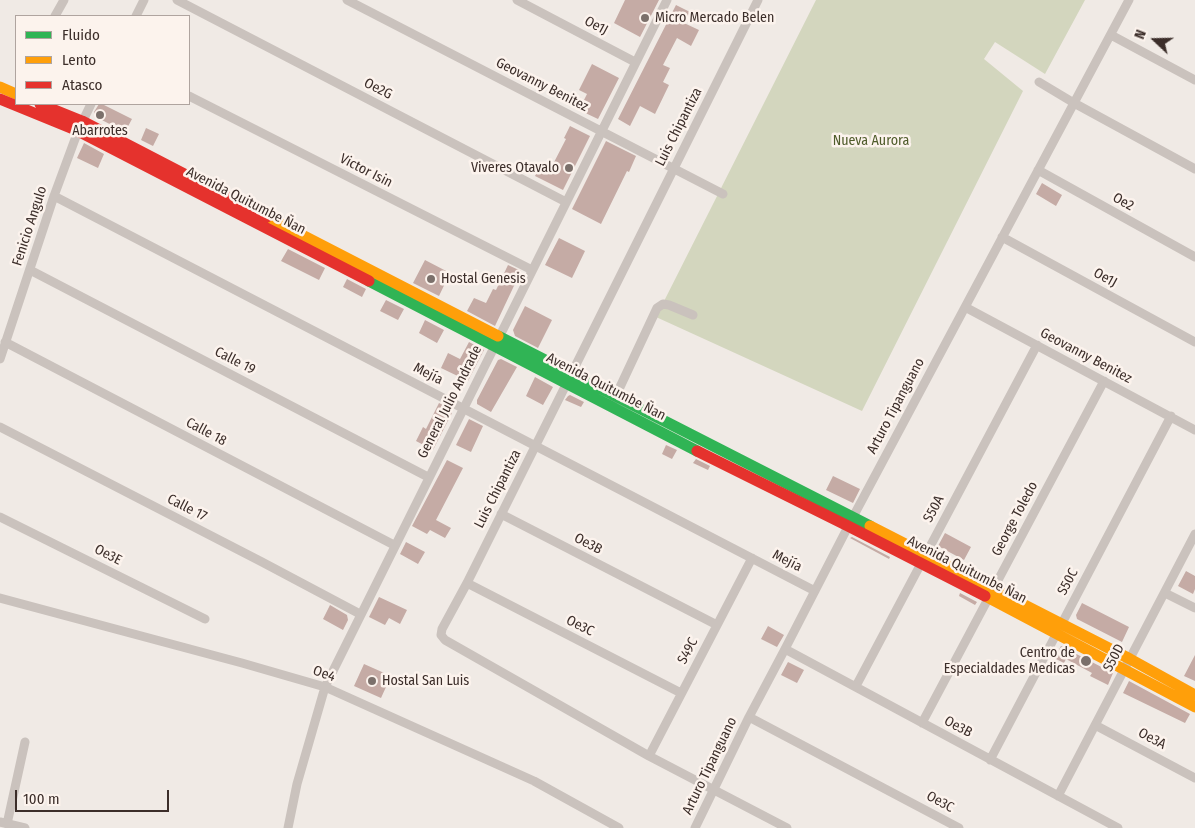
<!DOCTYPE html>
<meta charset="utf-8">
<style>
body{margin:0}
#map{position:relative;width:1195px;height:828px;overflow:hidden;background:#f0eae5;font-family:"Fira Sans Condensed",sans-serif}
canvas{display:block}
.legend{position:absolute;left:15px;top:15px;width:175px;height:90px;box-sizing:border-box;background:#fcf3ed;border:1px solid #afa49f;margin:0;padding:6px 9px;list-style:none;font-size:15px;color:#3c2e2a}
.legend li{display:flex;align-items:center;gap:10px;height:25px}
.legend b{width:25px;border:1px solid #afa49f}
.north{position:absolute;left:1130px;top:15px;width:50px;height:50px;-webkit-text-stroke:4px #fcf3ed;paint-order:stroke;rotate:291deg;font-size:14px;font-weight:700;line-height:20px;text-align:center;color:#3c2e2a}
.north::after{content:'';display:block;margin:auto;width:18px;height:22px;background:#3c2e2a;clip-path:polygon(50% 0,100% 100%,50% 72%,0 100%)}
.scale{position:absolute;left:15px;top:790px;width:154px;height:22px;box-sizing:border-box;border:2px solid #3c2e2a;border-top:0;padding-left:6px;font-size:15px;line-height:18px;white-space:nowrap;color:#3c2e2a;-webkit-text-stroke:4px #fcf3ed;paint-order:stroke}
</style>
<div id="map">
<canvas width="1195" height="828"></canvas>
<ul class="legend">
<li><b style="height:6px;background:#30b455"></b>Fluido</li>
<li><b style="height:6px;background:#ff9f0a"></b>Lento</li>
<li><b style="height:6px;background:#e5322d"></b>Atasco</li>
</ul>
<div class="north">N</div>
<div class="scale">100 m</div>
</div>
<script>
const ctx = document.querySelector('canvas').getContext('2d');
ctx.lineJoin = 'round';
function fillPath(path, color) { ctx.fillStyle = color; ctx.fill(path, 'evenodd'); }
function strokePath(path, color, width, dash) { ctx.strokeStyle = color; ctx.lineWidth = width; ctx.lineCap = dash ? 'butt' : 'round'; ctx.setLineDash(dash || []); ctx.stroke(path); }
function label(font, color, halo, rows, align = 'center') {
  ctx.font = font + ' "Fira Sans Condensed",sans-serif'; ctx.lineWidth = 5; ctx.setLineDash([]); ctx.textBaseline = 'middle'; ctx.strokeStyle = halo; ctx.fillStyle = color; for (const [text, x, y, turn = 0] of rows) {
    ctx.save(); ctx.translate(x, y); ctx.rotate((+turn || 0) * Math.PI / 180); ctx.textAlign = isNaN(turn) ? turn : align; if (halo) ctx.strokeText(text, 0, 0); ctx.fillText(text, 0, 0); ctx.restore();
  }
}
fillPath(new Path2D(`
 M816 0H1085L1045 74 995 42 984 59 1023 91 862 411 656 317Z`), '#d3d6be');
fillPath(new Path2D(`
 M625 0H659L640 37 614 23Z
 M676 5 690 12 684 23 699 30 691 46 677 38 663 65 670 68 663 82 669 85 655 114 640 106 630 126 618 119Z
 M592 64 619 78 598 119 579 110 587 94 579 90Z
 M99 104H102L132 119 125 132 96 117 94 112Z
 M570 126 590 136 563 190 535 176 542 163 551 168 566 139 564 138Z
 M146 128 159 134 153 146 141 140Z
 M606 141 636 156 629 172 627 171 601 224 572 209Z
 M84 143 104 154 98 168 77 158Z
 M1042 183 1062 195 1056 206 1036 194Z
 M559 238 585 251 572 278 545 265Z
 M288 249 325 268 319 280 281 261Z
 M425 260 450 273 439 296 413 283Z
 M508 265 521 271 495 326 467 311 474 298 486 303 493 289 496 290Z
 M347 279 366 289 362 297 343 287Z
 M386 300 404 309 398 320 380 311Z
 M525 306 552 320 538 348 515 336 513 330Z
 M425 320 444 330 437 343 419 333Z
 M469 342 484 350 468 381 441 368 448 353 460 359Z
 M501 359 517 367 491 412 477 404V400L498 360Z
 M535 377 553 387 543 405 526 396Z
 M570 395 584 402 581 407 565 400 568 396Z
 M439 403 451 409 452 413 433 450 416 441 423 427 426 429Z
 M469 419 483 426 471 452 456 445Z
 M666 445 677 450 672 459 662 454Z
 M696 459 710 466 708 470 693 463Z
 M447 460 463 468 436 520 451 528 445 538 430 530 427 534 412 526Z
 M833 476 860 489 853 503 826 490Z
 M945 533 971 547 964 560 938 546Z
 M852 537 890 557 889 559 850 538Z
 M406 542 425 552 418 564 400 554Z
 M1186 571 1195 576V589L1193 594 1178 586Z
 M960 593 977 602 975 605 959 596Z
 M379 597 407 610 400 624 389 618 385 625 369 617Z
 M1082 603 1129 627 1122 642 1077 619 1076 615Z
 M330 605 347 615 348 620 343 630 323 619Z
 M768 626 784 635 777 647 761 639Z
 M1061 646 1113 673 1108 685 1090 676 1092 673 1066 659 1064 663 1054 658Z
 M1195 655V681L1184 676Z
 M788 662 804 670 797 683 781 675Z
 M364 664 391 676 381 698 354 686Z
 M1129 681 1190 714 1185 723 1123 693Z`), '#c5aba5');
strokePath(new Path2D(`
 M177 0 566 202
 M347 0 723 194
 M517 0 635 62
 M758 0 467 583 442 629 441 635 445 640 649 756 787 828
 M55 16 64 0
 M136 16 144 0
 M1111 35 1195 80
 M1039 82 1074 103 1195 169
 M189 96 532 270
 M1038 170 1195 257
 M54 196 815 591
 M1002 237 1195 342
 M30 270 428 477
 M965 307 1195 430
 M5 342 394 545
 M0 359 54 196 78 131 91 104
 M613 402 657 308 663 304 669 305 693 315
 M0 427 262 562 360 614
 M501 514 717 625
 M0 517 205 619
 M467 583 681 693
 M1165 593 1195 608
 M0 598 242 663 325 687 534 781 619 828
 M785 649 1118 828
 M856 686 1037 345
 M749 717 959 828
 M922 723 1104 381
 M1095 725 1195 778
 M649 756 752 558
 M990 760 1171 416
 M1058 796 1195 534
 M0 822 25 828
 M7 824 25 742
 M288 828 297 784 325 687 667 0
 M695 828 749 717 785 649 853 517 1129 0`), '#cac2bd', 9);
strokePath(new Path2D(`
 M369 281 697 451
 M498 336 870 526`), '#30b455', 11);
strokePath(new Path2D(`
 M0 87 16 94
 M267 217 498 336
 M870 526 1130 659 1195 695
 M985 596 1195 707`), '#ff9f0a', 11);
strokePath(new Path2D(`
 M0 99 78 131 369 281
 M40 104 82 121 267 217
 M697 451 848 526 985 596`), '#e5322d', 11);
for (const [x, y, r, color] of [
 [645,18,5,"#7b706b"],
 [100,115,5,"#7b706b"],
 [569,168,5,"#7b706b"],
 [431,279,5,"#7b706b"],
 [1086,661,6,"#7b706b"],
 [372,681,5,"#7b706b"]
]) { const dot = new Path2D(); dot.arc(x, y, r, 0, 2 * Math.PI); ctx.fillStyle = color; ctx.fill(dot); strokePath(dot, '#fcf3ed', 2); }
label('14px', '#3c2e2a', '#fcf3ed', [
 ["Micro Mercado Belen",655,18],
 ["Abarrotes",100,131,"center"],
 ["Viveres Otavalo",559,168,"right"],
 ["Hostal Genesis",441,279],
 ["Centro de",1075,653,"right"],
 ["Especialdades Medicas",1075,669,"right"],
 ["Hostal San Luis",382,681]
], 'left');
label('14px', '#3c2e2a', '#fcf3ed', [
 ["Oe1J",596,26,28],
 ["Geovanny Benitez",542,85,27],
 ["Oe2G",378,89,27],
 ["Luis Chipantiza",679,127,-63],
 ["Victor Isin",366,171,27],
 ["Avenida Quitumbe Ñan",246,201,27],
 ["Oe2",1123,202,29],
 ["Fenicio Angulo",30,226,-72],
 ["Oe1J",1105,278,29],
 ["Geovanny Benitez",1086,356,28],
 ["Calle 19",235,361,27],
 ["Mejía",428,374,27],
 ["Avenida Quitumbe Ñan",606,387,27],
 ["General Julio Andrade",450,402,-63],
 ["Arturo Tipanguano",896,406,-62],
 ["Calle 18",206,432,28],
 ["Luis Chipantiza",498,489,-63],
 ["Calle 17",187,508,27],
 ["S50A",934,509,-62],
 ["George Toledo",1015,519,-62],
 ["Oe3B",588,544,27],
 ["Oe3E",108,555,27],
 ["Mejía",787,561,27],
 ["Avenida Quitumbe Ñan",967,570,27],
 ["S50C",1068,582,-62],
 ["Oe3C",580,626,27],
 ["S49C",688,651,-62],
 ["S50D",1114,658,-62],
 ["Oe4",324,674,19],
 ["Oe3B",958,727,28],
 ["Oe3A",1152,739,28],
 ["Arturo Tipanguano",710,766,-64],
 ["Oe3C",940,802,28]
]);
label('14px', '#4f5c2b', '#fcf3ed', [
 ["Nueva Aurora",871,141]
]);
</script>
